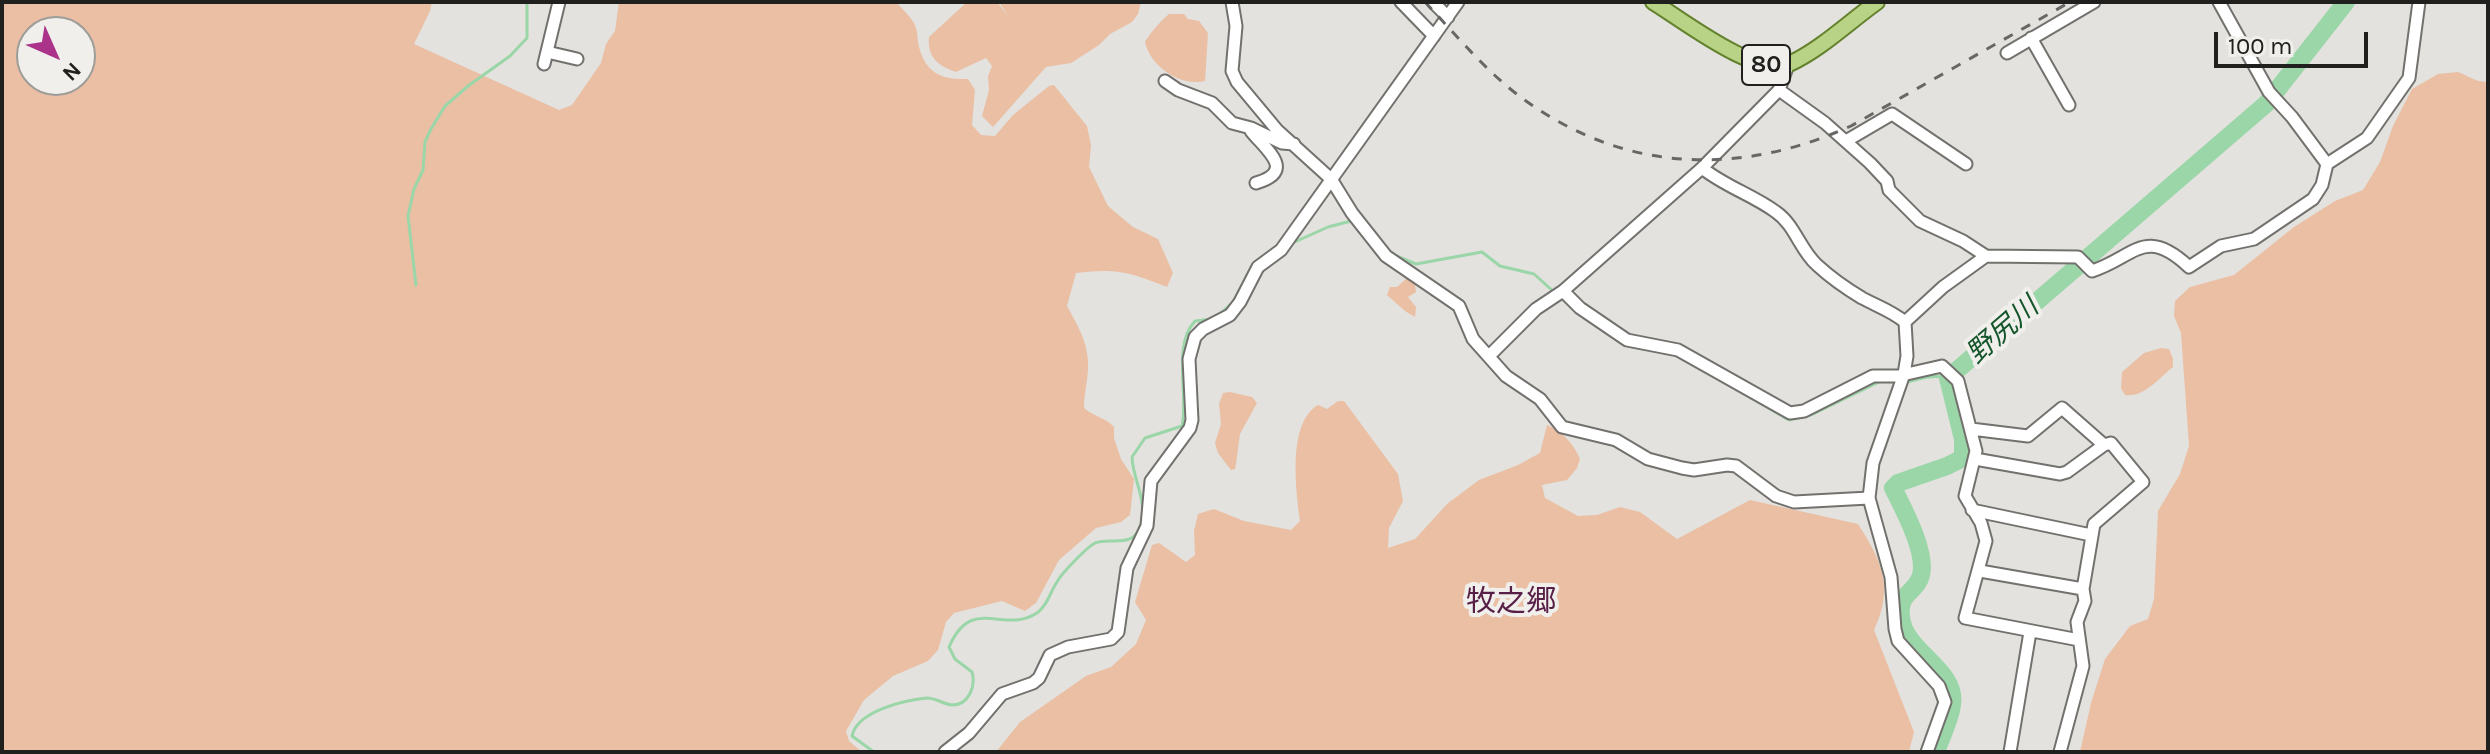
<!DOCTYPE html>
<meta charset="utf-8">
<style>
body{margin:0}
#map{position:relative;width:2490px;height:754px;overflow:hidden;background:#e3e2de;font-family:Karla,sans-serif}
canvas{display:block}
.frame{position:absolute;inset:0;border:4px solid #20201f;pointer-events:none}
.north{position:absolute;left:16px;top:16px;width:80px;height:80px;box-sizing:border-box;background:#f0efeb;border:2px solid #9d9c99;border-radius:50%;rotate:135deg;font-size:22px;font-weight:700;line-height:32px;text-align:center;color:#20201f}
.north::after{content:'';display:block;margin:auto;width:28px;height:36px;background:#ab348a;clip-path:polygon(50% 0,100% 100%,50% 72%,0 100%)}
.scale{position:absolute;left:2214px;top:32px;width:154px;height:36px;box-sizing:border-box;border:4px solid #20201f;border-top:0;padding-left:10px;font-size:24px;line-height:28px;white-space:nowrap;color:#20201f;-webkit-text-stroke:6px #f0efeb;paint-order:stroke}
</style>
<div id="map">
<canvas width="2490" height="754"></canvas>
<div class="frame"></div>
<div class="north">N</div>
<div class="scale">100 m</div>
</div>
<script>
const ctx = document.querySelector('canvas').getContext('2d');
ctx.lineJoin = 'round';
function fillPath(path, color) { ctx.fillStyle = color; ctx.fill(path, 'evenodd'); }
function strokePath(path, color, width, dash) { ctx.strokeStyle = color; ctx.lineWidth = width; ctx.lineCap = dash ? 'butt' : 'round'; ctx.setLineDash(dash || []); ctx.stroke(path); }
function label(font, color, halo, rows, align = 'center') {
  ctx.font = font + ' Karla,"Noto Sans JP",sans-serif'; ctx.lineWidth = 8; ctx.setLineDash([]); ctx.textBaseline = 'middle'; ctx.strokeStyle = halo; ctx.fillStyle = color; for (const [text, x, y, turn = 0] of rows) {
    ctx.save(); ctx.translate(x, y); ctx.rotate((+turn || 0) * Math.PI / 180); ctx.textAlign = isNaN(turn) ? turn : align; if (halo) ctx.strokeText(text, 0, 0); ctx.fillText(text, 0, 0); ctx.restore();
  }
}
fillPath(new Path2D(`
 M2 2H432L430 11 414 44 559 110 572 105 601 63 606 44 615 31 619 2H896C902 9 913 18 916 28 918 34 917 41 919 47 926 74 943 80 968 79L975 90 972 125 981 135 995 136 1013 115 1049 86 1054 85 1087 126 1091 145 1089 167 1108 206 1133 227 1158 239 1173 273 1167 287C1130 272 1116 268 1076 273L1067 306C1077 324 1087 341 1088 361 1089 376 1084 392 1084 408 1094 417 1105 417 1114 427V438L1121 459 1134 479 1130 515 1121 522 1096 528 1059 560 1036 603 1025 611 1002 601 954 613 946 622 938 650 928 661 893 676 864 700 846 731 849 741 862 752H2ZM80 32V80H32V32Z
 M967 2H997L1008 16 999 2H1141L1138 14 1132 22 1110 34 1099 45 1071 63 1046 67 993 127 982 116 989 90 988 76 992 66 986 58 956 72C938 66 927 57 929 37Z
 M1169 14H1184L1188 19 1199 21 1208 33 1205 81C1180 87 1150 66 1145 42 1150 33 1161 21 1169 14Z
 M2458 72 2478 81 2488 82V752H2080L2091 703 2105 659 2130 626 2148 619 2154 599 2158 511 2180 474 2189 446 2181 333 2174 316 2175 301 2190 287 2234 275 2294 227 2335 201 2363 190 2380 162 2393 126 2412 89 2438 74Z
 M1406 279H1414L1416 292 1408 297 1416 307 1415 317 1405 311 1387 295 1390 287H1397Z
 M2161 348 2169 349 2173 359V367C2159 378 2144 398 2125 395L2121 388 2122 372 2144 353Z
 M1230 392 1252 397 1257 403 1240 434 1236 464 1235 469 1231 470 1218 453 1215 443 1221 424 1219 404 1223 393Z
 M1338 401H1344L1398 474 1403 501 1389 528 1388 548 1415 539 1447 504 1479 480 1518 465 1540 453 1547 425C1562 431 1574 444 1580 459L1577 468 1567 480 1542 485 1545 498 1578 516 1597 515 1620 507 1640 512 1677 539 1750 500 1858 524C1882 561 1894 588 1874 630L1914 732 1909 752H996L1020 722 1086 676 1111 667 1136 644 1146 620 1135 602 1152 545 1159 543 1186 562 1195 555 1194 531 1198 514 1214 509 1244 521 1291 530 1300 521C1296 490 1287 423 1318 405L1327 409Z`), '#eabfa4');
strokePath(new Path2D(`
 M1288 245 1328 227 1355 220
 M1394 255 1416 264 1482 252 1500 266 1534 274 1554 292
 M416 285 408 216 414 189 423 170 425 142 431 129 445 106 468 86 510 56 527 38V2
 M1560 297 1575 311
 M1219 315 1233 302 1253 264 1277 246
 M1594 324 1628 346 1656 351
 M1724 382 1789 420 1811 415 1881 381
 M1904 383C1919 379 1932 374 1947 378
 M874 752 852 736C857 711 905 700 927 698 936 698 943 704 952 705 969 705 976 686 972 672L955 659 949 647C972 594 1003 635 1037 613 1048 605 1050 592 1057 582 1061 574 1087 547 1095 543 1110 537 1131 548 1139 529 1150 503 1133 482 1132 457L1145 438 1182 426C1189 396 1172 345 1195 321L1212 319`), '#9bd6a8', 3);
strokePath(new Path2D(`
 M1936 752C1941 737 1950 721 1952 705 1958 669 1904 652 1901 617 1898 591 1917 593 1921 575 1927 552 1903 508 1893 488L1898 483 1947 466 1963 458V439L1948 378 2266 104 2346 2`), '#9bd6a8', 18);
const minor = new Path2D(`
 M1232 2 1236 26 1232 71 1237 82 1277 130 1331 179 1352 213 1386 256 1459 306 1473 339 1506 376 1540 399 1562 427 1616 440 1648 459 1682 468 1694 470 1727 465 1736 466 1776 496 1794 502 1869 498
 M1401 2 1434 36
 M1433 2 1448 17
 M2219 2 2269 92 2292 117 2327 164
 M2031 38 2069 105
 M547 52 577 59
 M2007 53 2094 2
 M544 64 559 2
 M1165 81 1178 90 1212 103 1232 123 1251 128 1282 143 1294 144
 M1779 90 1825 123 1870 163 1887 181 1889 190 1920 221 1963 241 1986 256 2078 257 2092 271C2134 258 2144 225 2189 267L2221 246 2254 239 2313 199 2322 185 2327 164 2367 138 2409 78 2419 2
 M1251 131C1266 150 1297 171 1256 183
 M1846 141 1892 114 1966 164
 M1702 168C1726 187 1753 195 1776 212 1795 225 1800 250 1817 265 1830 277 1847 289 1862 298 1877 306 1892 311 1905 322L1907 356 1904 374 1873 463 1869 498 1891 577 1895 629 1898 641 1939 686 1945 702 1927 752
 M1563 291 1580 308 1627 340 1678 350 1790 413 1804 411 1873 376H1898L1942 366 1958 381 1976 451 1965 496 1981 523 1986 541 1965 618 2079 640
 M1905 322 1943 287 1986 256
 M1489 356 1536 309 1563 291 1702 168 1779 90 1788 65
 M1971 429 2028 436 2062 408 2104 445
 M1975 459 2060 474 2067 472 2104 445 2111 443 2143 482 2094 524 2083 589 2085 601 2077 622 2083 666 2060 752
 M1972 510 2091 535
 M1980 571 2083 589
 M945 752 969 733 1002 694 1033 683 1039 678 1050 655 1068 647 1111 639 1118 632 1127 568 1147 526 1151 481 1190 428 1192 420 1189 359 1195 337 1203 329 1230 315 1240 302 1258 267 1281 250 1458 2
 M2010 752 2030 632`);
const major = new Path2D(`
 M1653 2C1683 20 1757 79 1791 63 1821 49 1849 22 1877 2`);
strokePath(minor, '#72716d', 15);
strokePath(major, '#64822d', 18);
strokePath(minor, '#fff', 11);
strokePath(major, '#b8d385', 14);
strokePath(new Path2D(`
 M1425 2C1457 36 1488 74 1526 101 1627 173 1740 176 1851 126L2070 2`), '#686765', 3, [10, 10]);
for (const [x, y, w] of [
 [1766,65,48]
]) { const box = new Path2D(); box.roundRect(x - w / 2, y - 20, w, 40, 6); ctx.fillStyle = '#f0efeb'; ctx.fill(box); strokePath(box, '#20201f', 2); }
label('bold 24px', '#20201f', null, [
 ["80",1766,65]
]);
label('italic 28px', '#15562c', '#f0efeb', [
 ["野尻川",2003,331,-41]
]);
label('30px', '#571e47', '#f0efeb', [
 ["牧之郷",1511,602]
]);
</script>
